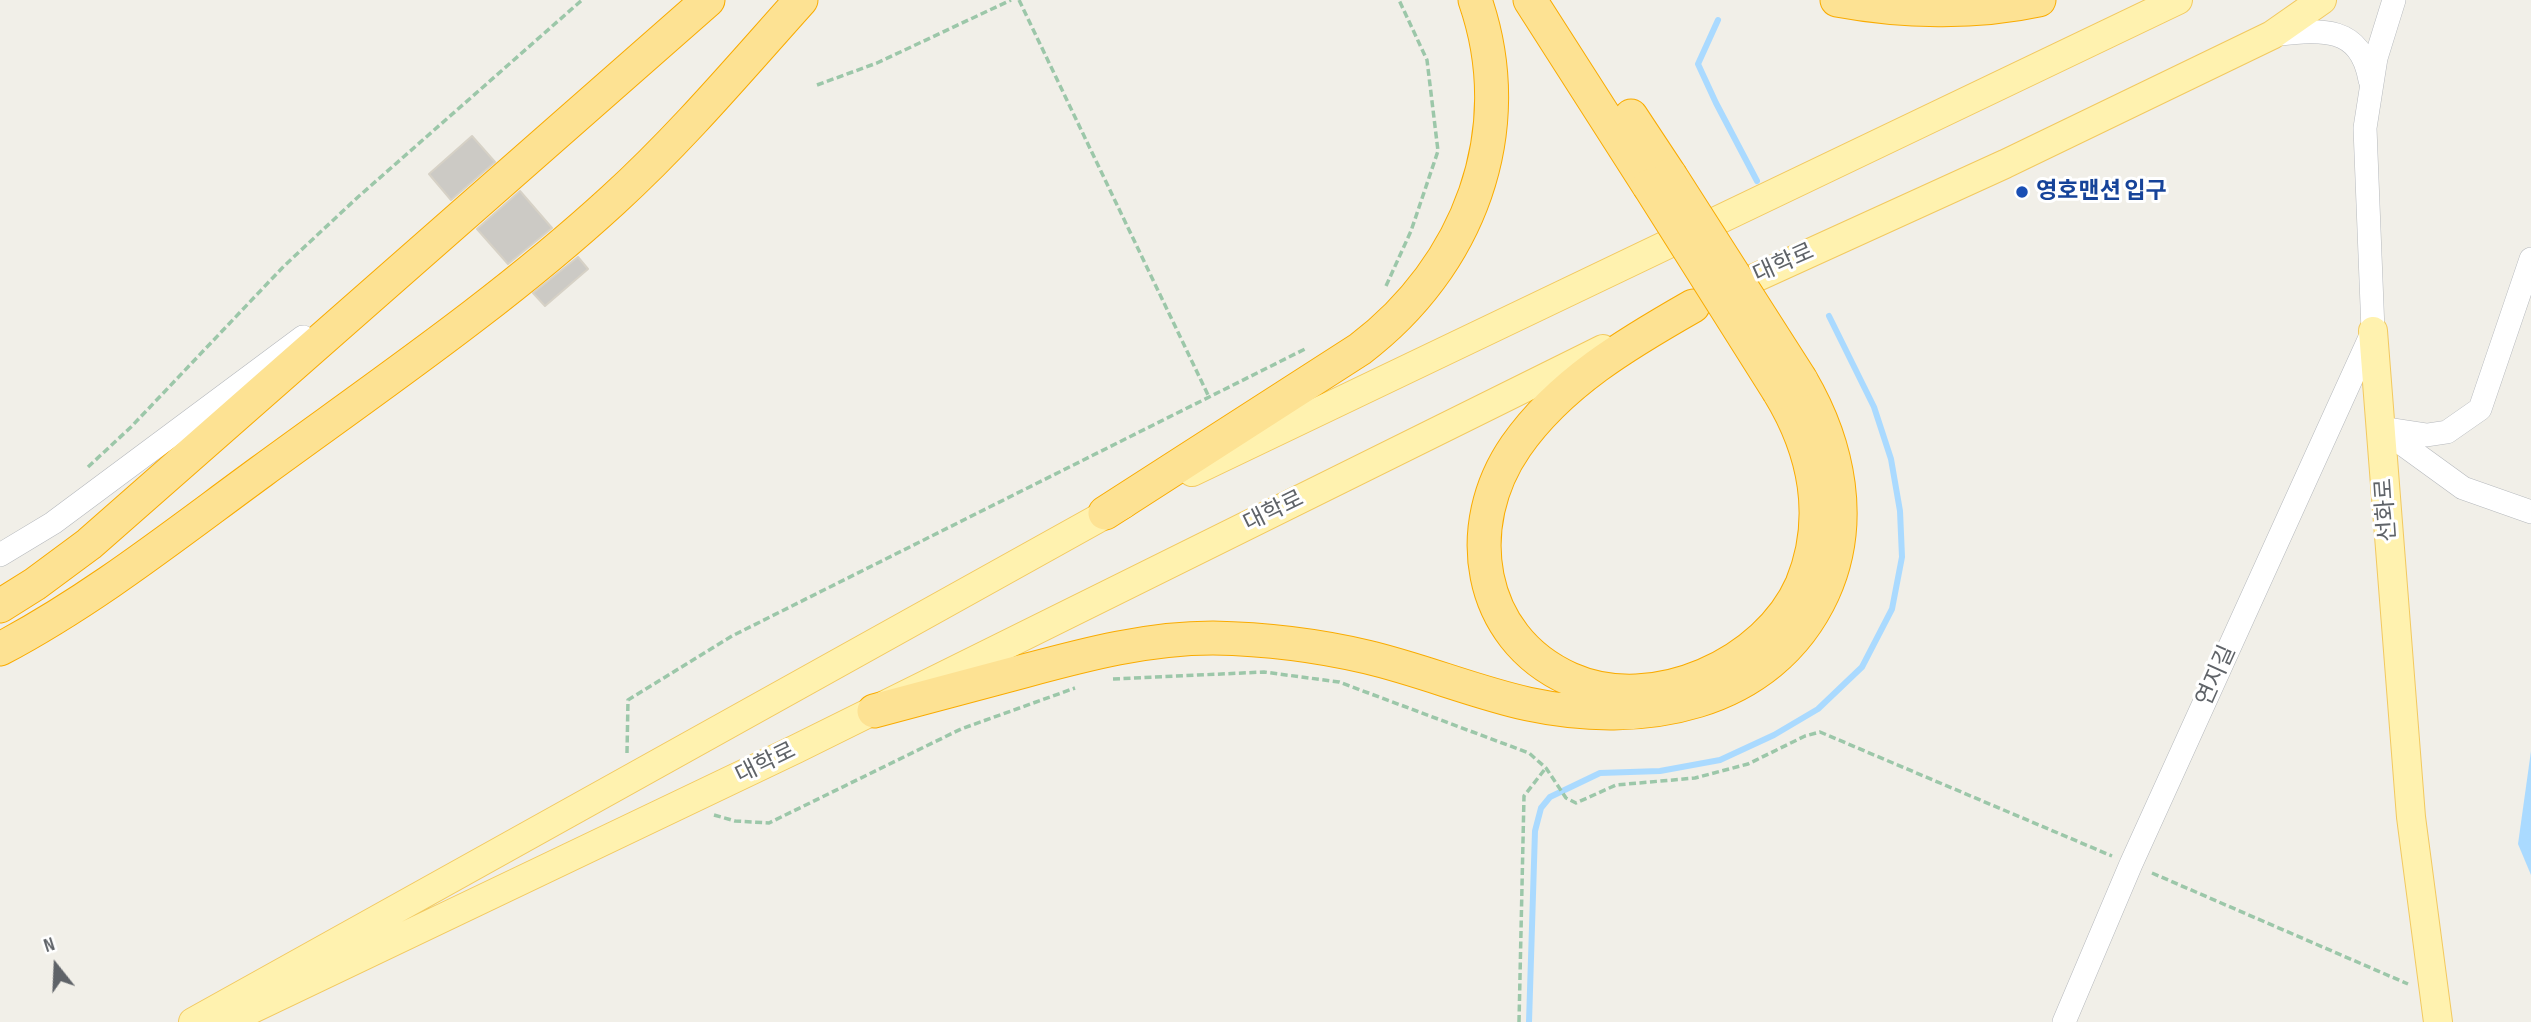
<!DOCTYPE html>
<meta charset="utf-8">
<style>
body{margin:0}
#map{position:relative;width:2531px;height:1022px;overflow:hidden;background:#f1efe8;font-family:"Sofia Sans Condensed",sans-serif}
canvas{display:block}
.north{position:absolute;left:21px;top:931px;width:70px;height:70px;-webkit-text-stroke:5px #fff;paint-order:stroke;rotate:342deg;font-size:19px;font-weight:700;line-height:28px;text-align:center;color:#5f6368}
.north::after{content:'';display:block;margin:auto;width:24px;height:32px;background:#5f6368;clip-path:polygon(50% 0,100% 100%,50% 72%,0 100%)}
</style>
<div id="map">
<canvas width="2531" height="1022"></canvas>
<div class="north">N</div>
</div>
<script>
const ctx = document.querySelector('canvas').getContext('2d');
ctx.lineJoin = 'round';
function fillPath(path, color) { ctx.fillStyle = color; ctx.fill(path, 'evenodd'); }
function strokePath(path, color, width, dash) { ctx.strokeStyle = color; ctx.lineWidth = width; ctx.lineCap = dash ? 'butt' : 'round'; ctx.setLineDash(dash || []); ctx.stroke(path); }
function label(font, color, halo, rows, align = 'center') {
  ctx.font = font + ' "Sofia Sans Condensed","Noto Sans KR",sans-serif'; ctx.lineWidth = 6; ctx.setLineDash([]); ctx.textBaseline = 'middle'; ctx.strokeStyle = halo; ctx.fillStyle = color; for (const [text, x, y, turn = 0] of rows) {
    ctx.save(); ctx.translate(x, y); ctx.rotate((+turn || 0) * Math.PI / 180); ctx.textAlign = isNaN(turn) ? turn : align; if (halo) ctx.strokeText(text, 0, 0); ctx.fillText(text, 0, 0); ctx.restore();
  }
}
fillPath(new Path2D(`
 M2531 751V875L2518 844Z`), '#aadaff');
strokePath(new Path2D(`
 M1718 20 1698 64 1716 103 1757 181
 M1529 1022 1535 831 1541 808 1550 797 1600 773 1660 771 1720 760 1774 735 1818 709 1862 667 1892 609 1902 557 1900 511 1891 459 1874 407 1829 316`), '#aadaff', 6);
const building = new Path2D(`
 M472 136 495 162 451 200 429 174Z
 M520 191 552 228 508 264 477 229Z
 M578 257 588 269 545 306 533 293Z`);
fillPath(building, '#cccac5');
strokePath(building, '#d6d1c6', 2);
const minor = new Path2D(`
 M2272 35C2318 30 2360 23 2370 80
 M2381 428 2427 435 2447 432 2480 409 2531 259
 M2383 430 2463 488 2531 512
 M0 555 53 523 303 337
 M2064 1022 2131 864 2373 331 2365 128 2376 58 2394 0`);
const major = new Path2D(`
 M1722 293 2005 164 2272 35 2322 0
 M2373 331 2411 817 2438 1022
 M1192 472 2178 0
 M193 1022 1124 504
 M225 1022 796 749 1603 349`);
const highway = new Path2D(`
 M1530 0 1649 186
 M1837 0C1902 12 1975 14 2039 0
 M1631 116 1670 175
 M1693 306C1628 343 1560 383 1516 446 1461 525 1476 637 1570 679 1653 716 1767 664 1802 584 1829 518 1815 451 1779 392
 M1105 513 1360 349C1468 267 1521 132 1475 0
 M0 606 35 584 89 544 708 0
 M0 649C93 600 177 533 262 471 381 384 504 300 613 200 681 138 740 68 801 0
 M874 711C924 698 974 684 1024 671 1087 654 1148 638 1213 638 1266 639 1316 645 1367 657 1422 670 1474 692 1528 704 1640 728 1770 708 1823 593 1855 523 1839 445 1801 380`);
strokePath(minor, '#b5b8bc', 24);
strokePath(major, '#f2c960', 30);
strokePath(highway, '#f9ab00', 35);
strokePath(new Path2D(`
 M1019 0 1209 397
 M817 85 877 63 1011 0
 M1386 286 1411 231 1438 151 1427 60 1399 0
 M88 467 131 427 284 266 358 197 582 0
 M1113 679 1264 672 1339 682 1529 753 1546 768 1566 798 1576 803 1616 785 1695 778 1748 764 1805 736 1820 732 2112 856
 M627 753 628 700 732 636 1307 348
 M714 815 735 821 769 823 961 729 1075 688
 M2152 873 2408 984
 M1519 1022 1524 796 1545 769`), '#9cc7a9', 3.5, [7, 3.5]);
strokePath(minor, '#fff', 23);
strokePath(major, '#fff2af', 28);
strokePath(highway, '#fde293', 33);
const highwayBridge = new Path2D(`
 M1670 175 1801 380
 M1649 186 1779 392`);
strokePath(highwayBridge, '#f9ab00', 35, []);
strokePath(highwayBridge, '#fde293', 33);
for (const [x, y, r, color] of [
 [2022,192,7,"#1a4fb4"]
]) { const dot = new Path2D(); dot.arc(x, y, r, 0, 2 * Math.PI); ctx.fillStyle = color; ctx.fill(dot); strokePath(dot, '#fff', 2.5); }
label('bold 23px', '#164399', '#fff', [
 ["영호맨션 입구",2036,192]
], 'left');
label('23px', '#5f6368', '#fff', [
 ["대학로",1784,264,-24],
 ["선화로",2387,510,-94],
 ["대학로",1274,512,-26],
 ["연지길",2217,676,-66],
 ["대학로",766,764,-26]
]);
</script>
